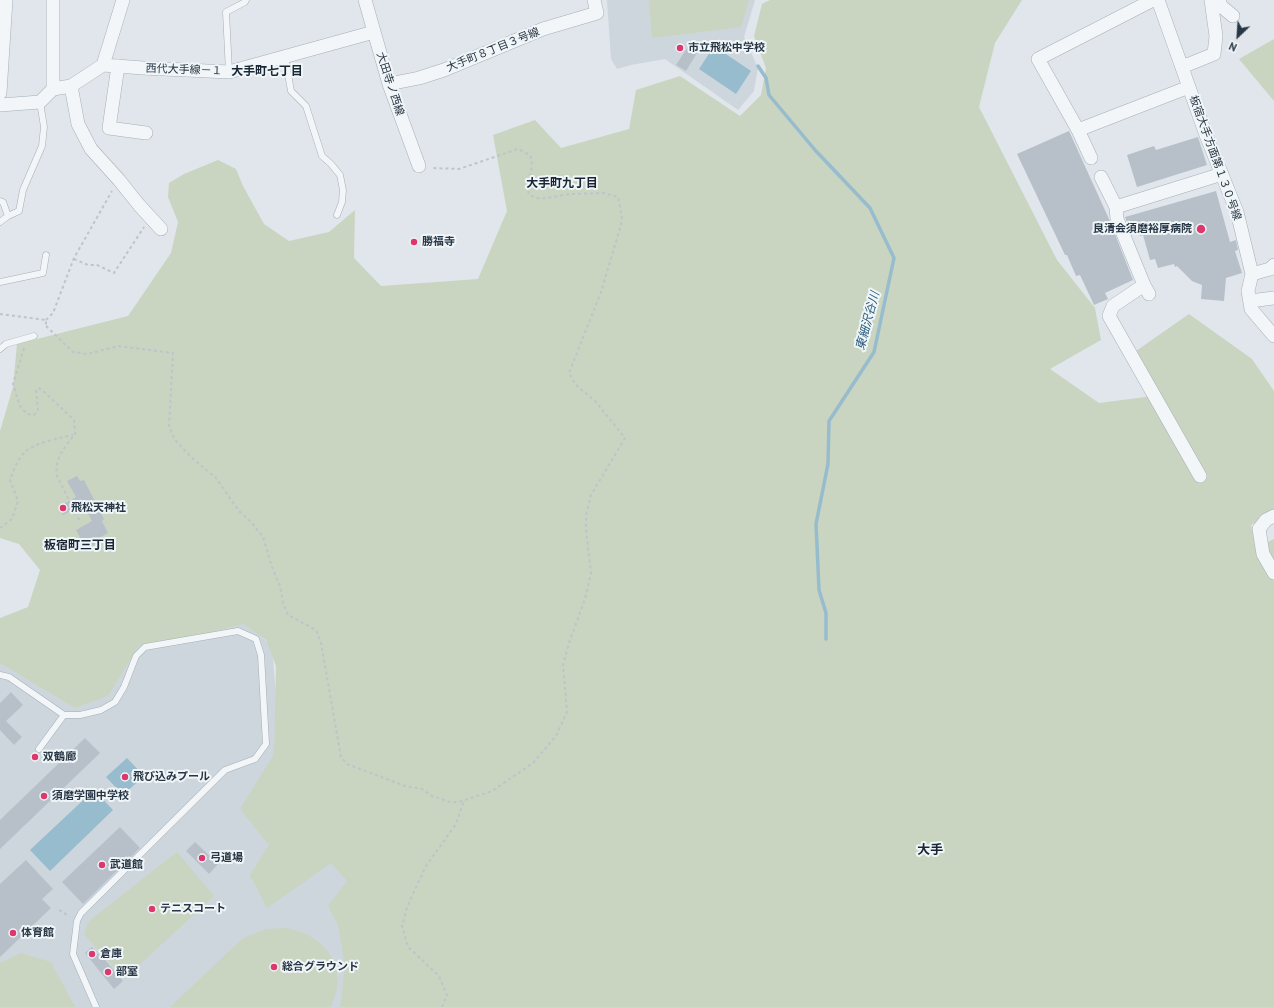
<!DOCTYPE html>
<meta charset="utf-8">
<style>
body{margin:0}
#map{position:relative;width:1274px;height:1007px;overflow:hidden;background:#e0e6eb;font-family:"PT Sans",sans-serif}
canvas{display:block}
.north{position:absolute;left:1218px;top:16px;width:40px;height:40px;-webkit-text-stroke:3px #f0f5f8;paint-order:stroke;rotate:205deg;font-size:11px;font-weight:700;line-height:16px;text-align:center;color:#273644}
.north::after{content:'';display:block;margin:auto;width:14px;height:18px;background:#273644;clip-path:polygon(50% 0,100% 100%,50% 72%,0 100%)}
</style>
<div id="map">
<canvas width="1274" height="1007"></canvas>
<div class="north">N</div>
</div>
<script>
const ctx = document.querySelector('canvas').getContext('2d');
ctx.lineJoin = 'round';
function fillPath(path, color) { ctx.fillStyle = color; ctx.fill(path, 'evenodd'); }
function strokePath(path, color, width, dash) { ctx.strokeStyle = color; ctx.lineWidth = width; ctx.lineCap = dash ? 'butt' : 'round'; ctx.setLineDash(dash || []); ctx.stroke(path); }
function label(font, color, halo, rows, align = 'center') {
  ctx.font = font + ' "PT Sans","Noto Sans JP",sans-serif'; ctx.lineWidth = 4; ctx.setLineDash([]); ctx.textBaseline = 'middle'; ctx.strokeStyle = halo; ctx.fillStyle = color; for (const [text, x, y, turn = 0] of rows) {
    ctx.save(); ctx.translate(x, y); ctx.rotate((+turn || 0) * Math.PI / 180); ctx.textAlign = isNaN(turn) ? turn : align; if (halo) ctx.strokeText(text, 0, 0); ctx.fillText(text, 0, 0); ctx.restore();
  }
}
fillPath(new Path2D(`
 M607 0H755L744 37 758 68 754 91 738 110 665 59 631 65 617 69 611 59Z
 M248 623 272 647 283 782 367 879 352 1007H55L0 978V642L133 637Z`), '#ced6dd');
fillPath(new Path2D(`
 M649 0H749L741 27 652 38Z
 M770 0H1022L995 43 979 107 1057 260 1095 308 1101 340 1050 369 1099 403 1161 395 1136 351 1189 314 1252 359 1274 391V512L1251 525 1253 533 1260 545 1274 539V1007H340L345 967 338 925 328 906 347 881 331 863 267 908 250 875 269 845 240 809 274 754 276 666 266 640 244 624 195 636 139 645 108 696 75 708 0 663V618L28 607 40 570 19 544 0 538V431L13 387 17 344 128 316 171 253 178 222 168 197 169 183 184 174 218 160 236 169 243 186 264 224 289 241 329 232 355 210 354 258 381 286 478 279 507 211 493 135 535 120 561 148 629 129 636 90 680 76 740 116 761 95 766 68 754 36 762 4Z
 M1274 39V101L1239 59Z
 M177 852 214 896 124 979 84 934 88 922Z
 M286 928C326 935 350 968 331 1007H170L243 938 266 929Z
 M21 953 51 962 75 1007H0V963Z`), '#c9d5c0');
fillPath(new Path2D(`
 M714 46 751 71 736 94 699 69Z
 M127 758 144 776 123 795 106 777Z
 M94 790 113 810 50 871 30 850Z`), '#97bcce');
strokePath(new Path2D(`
 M758 66 766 78 769 95 815 150 870 208 894 258 874 352 829 421 828 464 816 524 819 590 826 613V639`), '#97bcce', 3.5);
fillPath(new Path2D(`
 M691 42 700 48 686 71 676 65Z
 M1069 131 1109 219 1133 280 1105 293 1108 299 1094 305 1080 275 1076 276 1067 255H1065L1017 154Z
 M1198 137 1207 165 1137 187 1127 155 1154 146 1156 150Z
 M1216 191 1230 242 1236 240 1238 250 1235 251 1242 273 1226 278 1224 301 1201 299 1202 285 1192 281 1177 266 1175 267 1174 264 1158 268 1155 259 1150 260 1143 235 1140 236 1138 231 1131 233 1125 217Z
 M77 476 80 481 84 480 104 519 102 521 108 533 97 539 99 542 86 549 76 530 92 521 83 504 63 515 59 507 76 497 67 481Z
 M11 692 23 705 6 721 22 737 14 745 0 730V703Z
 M85 738 100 753 0 849V820Z
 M120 827 140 848 83 904 62 882Z
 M195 842 218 864 209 874 186 851Z
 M26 860 53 889 42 899 51 908 0 957V884Z
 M92 947 100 956 101 955 123 981 114 989 85 953Z`), '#b7c0c9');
const service = new Path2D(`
 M285 57 291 91 306 106 322 156 331 164 340 175 343 190 342 202 337 215
 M229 72 226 12 245 2 246 0
 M0 201 3 202 8 216
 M0 222 8 216 19 211 23 190 42 146 44 127 40 102
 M0 282 43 273 46 255
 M0 349 6 344 34 336
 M0 675 9 677 64 715H80L101 710 115 702 124 687 136 656 145 647 238 631 256 639 261 655 266 744 255 759 225 770 81 913 77 921 73 954 96 1007
 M39 749 64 715`);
const minor = new Path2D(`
 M53 0V89
 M365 0 389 84 419 166
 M1158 0 1206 135 1237 212 1252 274 1248 291 1251 309 1274 336
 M1219 0 1221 6 1233 16
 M103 65 123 0
 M118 66 109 128 146 133
 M1182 67 1214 54 1216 36 1211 0
 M389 84 419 78 444 70 543 29 597 13 594 0
 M71 86 78 124 91 149 119 180 139 205 161 229
 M0 93 6 0
 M0 105 40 102 53 89 71 86 103 65 143 68 229 72 374 32
 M1078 130 1189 87
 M1091 158 1078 130 1038 59 1153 0
 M1101 177 1116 207 1117 219 1144 285 1149 294
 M1116 207 1222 174
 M1252 274 1270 269 1274 265
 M1144 285 1113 306 1109 316 1200 476
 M1250 301 1274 298
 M1274 516 1266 520 1259 529 1263 554 1274 573`);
strokePath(service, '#a5aeb6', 7);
strokePath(minor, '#a5aeb6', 14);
strokePath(new Path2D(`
 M74 259 88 265H97L114 273 144 227
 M0 314 46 320V326
 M46 320 53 313 74 258 112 191
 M46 326 73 352 88 354 118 346 173 353 169 427 175 440 192 458 216 478 239 511 251 522 263 537 272 567 280 586 283 603 288 615 316 630 321 643 341 757 347 764 405 786 422 789 432 796 450 802H459L492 791 533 763 556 736 567 712 563 665 569 643 585 599 591 573 586 530V515L591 495 625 438 595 401 576 385 569 373 601 292 621 225 622 217 618 197 603 193 571 194 540 199 529 195C525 178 536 171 530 155L518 149 459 169 431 168
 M24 348 13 384 20 406 27 414 34 415 38 410 36 390 38 388 41 389 74 420 75 434C65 447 54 458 57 476L80 522
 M0 528 12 519 18 501 10 480C13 471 17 461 24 453 33 443 60 438 73 435
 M59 910 69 916
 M442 1007 447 995 439 976 408 947 402 926 407 907 426 866 456 824 464 800`), '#bec4c9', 2, [3, 3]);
strokePath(service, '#f3f6f8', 6);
strokePath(minor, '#f3f6f8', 13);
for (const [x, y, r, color] of [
 [680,48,4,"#dc386e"],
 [1201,229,5,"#dc386e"],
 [414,242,4,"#dc386e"],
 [63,508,4,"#dc386e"],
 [35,757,4,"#dc386e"],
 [125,777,4,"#dc386e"],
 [44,796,4,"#dc386e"],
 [202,858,4,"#dc386e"],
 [102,865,4,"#dc386e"],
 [152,909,4,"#dc386e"],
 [13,933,4,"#dc386e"],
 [92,954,4,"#dc386e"],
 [274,967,4,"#dc386e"],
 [108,972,4,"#dc386e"]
]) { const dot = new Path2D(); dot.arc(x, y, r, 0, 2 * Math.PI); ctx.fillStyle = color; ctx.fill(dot); strokePath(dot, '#f0f5f8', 1.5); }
label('bold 11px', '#273644', '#f0f5f8', [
 ["市立飛松中学校",688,48],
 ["良清会須磨裕厚病院",1192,229,"right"],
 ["勝福寺",422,242],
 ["飛松天神社",71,508],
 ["双鶴廊",43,757],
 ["飛び込みプール",133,777],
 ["須磨学園中学校",52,796],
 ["弓道場",210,858],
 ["武道館",110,865],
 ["テニスコート",160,909],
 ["体育館",21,933],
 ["倉庫",100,954],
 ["総合グラウンド",282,967],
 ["部室",116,972]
], 'left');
label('11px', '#273644', '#f0f5f8', [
 ["大手町８丁目３号線",493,50,-22],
 ["西代大手線－１",184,70,2],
 ["大田寺ノ西線",390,84,72],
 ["板宿大手方面第１３０号線",1215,158,70]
]);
label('bold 12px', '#192735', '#f0f5f8', [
 ["大手町七丁目",267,72],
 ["大手町九丁目",562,184],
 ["板宿町三丁目",80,546]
]);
label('italic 12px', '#2c5e7c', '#f0f5f8', [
 ["東細沢谷川",868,321,-75]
]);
label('bold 13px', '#192735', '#f0f5f8', [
 ["大手",930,850]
]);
</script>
